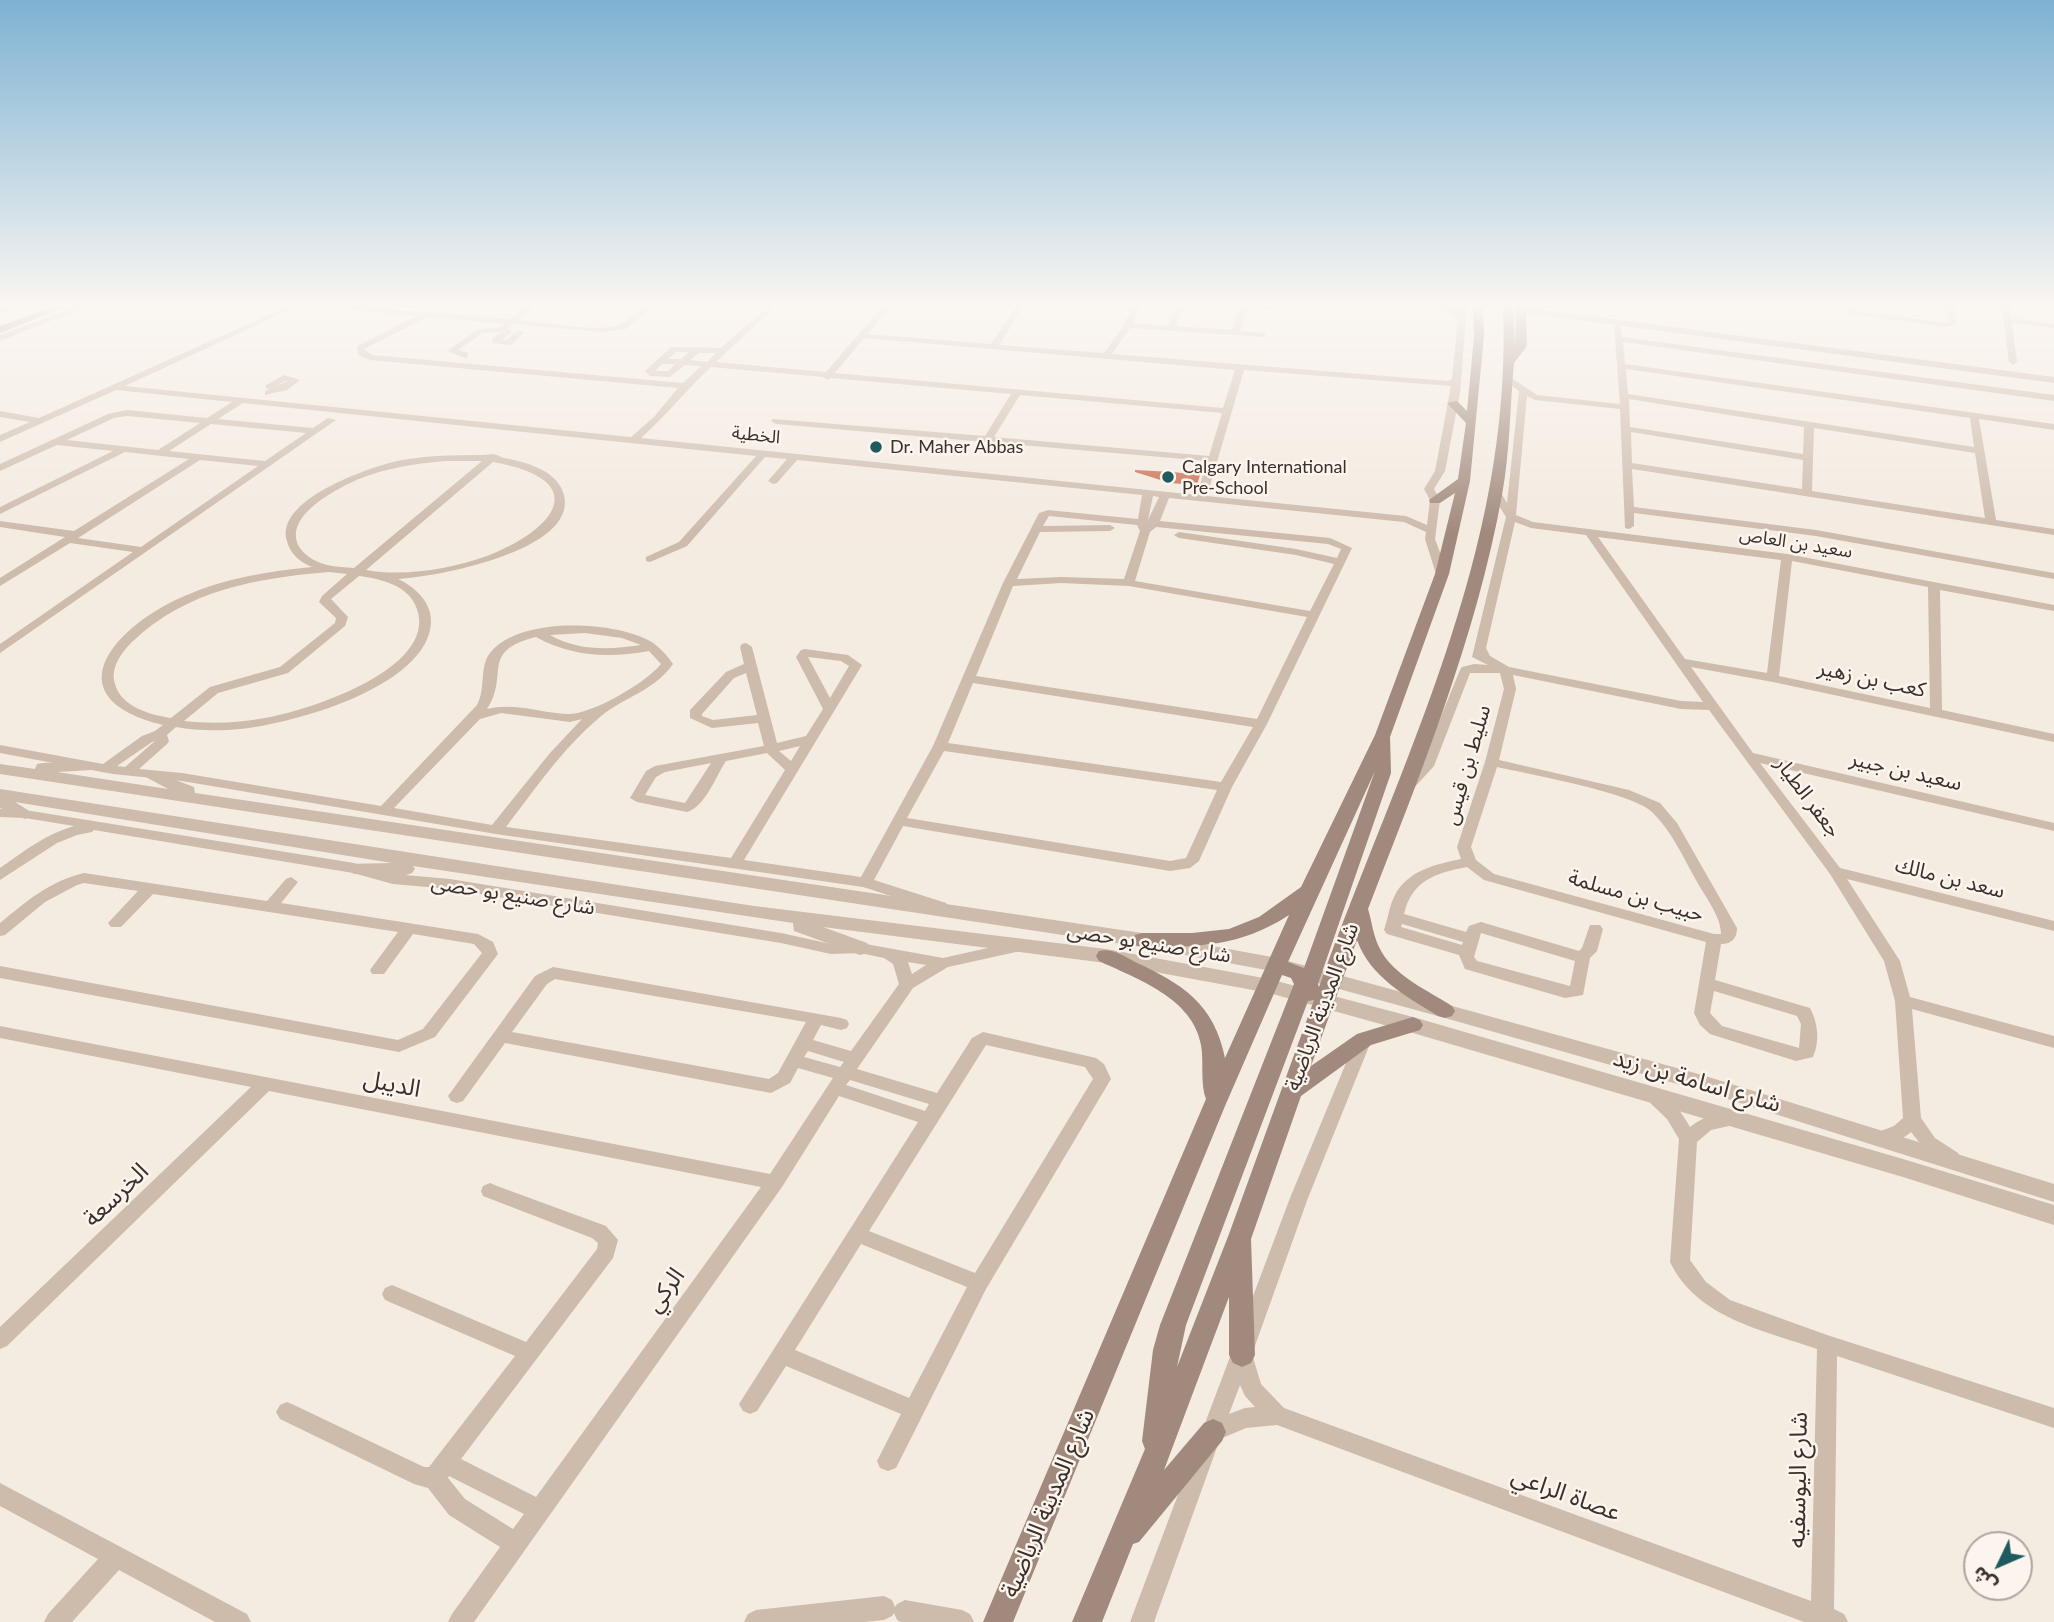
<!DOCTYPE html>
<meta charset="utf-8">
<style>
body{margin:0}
#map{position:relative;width:2054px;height:1622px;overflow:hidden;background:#f4ebe1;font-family:Lato,"Noto Sans Arabic",sans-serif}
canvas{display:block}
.north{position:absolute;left:1963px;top:1531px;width:70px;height:70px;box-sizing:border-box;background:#fbf5ee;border:2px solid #aea6a0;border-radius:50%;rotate:226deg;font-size:19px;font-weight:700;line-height:28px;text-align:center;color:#3b302b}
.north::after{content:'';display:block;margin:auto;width:24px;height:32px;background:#1f5a5e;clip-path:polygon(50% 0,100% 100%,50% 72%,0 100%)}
</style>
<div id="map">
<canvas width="2054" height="1622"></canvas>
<div class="north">ش</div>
</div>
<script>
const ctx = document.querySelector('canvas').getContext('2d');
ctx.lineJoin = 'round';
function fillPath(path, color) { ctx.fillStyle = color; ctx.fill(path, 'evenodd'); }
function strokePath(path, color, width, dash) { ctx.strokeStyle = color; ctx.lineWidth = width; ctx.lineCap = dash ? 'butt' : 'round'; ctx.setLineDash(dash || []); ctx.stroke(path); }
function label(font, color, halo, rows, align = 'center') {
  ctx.font = font + ' Lato,"Noto Sans Arabic",sans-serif'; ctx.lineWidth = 5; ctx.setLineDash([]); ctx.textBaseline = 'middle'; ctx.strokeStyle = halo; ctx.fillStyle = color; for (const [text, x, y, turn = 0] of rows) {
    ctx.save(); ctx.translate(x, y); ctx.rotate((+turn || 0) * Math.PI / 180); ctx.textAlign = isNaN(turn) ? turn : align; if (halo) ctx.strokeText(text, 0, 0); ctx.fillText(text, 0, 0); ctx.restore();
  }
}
fillPath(new Path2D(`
 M1135 470 1173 472 1200 475 1197 485 1170 483 1135 472Z`), '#c8694b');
fillPath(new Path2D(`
 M8 307H18L0 314V309Z
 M76 307H86L0 341V335Z
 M286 307H296L125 386 631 437 654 417 678 388 370 360 358 355 357 346 417 316 343 309 339 307H365L509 319 526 307H535L519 320C542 322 599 333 619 325 632 320 638 307 653 307L626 329 603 332 513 324 507 329H511V333L502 340H506L518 330 525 332 511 345 492 343V339L501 332 483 333 458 350 468 353V357L465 358 447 351 478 329 498 328 503 324 428 317 364 349 372 355 683 383 701 366 685 365 670 377 650 376 645 371 671 347 721 348 767 307H775L716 362 826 372 882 307H890L868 334 991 344 1015 307H1023L999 345 1104 353 1124 325 1131 307H1139L1133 323 1168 326 1175 307H1183L1176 326 1232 330 1239 307H1275V310H1272L1247 308 1240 331 1262 333 1266 335 1265 337 1130 328 1112 354 1448 381 1452 379 1459 307H1467L1460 393 1445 471 1434 489 1440 500 1435 539 1448 574 1442 577 1436 574 1425 539 1426 532 1404 522 1169 498 1160 521 1330 538 1352 548 1267 724 1232 787 1199 861 1190 868 1170 871 903 826 874 880 946 903 949 907 941 912 863 887 496 834 182 781 113 774 0 753V745L103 764 142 736 155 731 163 725C48 697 118 623 187 595 226 578 269 571 312 567 300 562 290 554 287 541 275 501 361 471 389 463 420 455 452 455 484 455 487 455 491 454 494 454 498 455 500 457 504 458 525 462 558 470 564 495 578 551 435 577 398 579 415 587 432 602 431 623 427 687 292 724 240 729 219 731 197 731 176 727L167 735 169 741 167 744 139 769 182 773 381 806 477 705C486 689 479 667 490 653 519 617 608 621 646 639 657 644 666 654 673 664 653 692 625 696 600 717 563 748 535 789 506 827L731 858 785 770 767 753 726 761C716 776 705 807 687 812L637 802 630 798 646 771 655 766 764 746 758 723 712 728 690 718V710L726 672 744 664 740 647 742 644 746 643 752 647 777 743 806 736 823 709 796 657 801 650 805 649 848 655 862 665 744 860 861 877 933 746 1003 583 1039 513 1048 510 1138 519 1142 495 797 460 777 483 773 484 768 481 787 459 765 457 687 546 650 562 646 561V557L679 542 756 456 243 403 218 419 313 428 328 418 336 420 0 653V644L133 552 70 543 0 586V578L65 537 0 527V521L74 531 189 459 125 452 0 514V507L113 451 57 445 0 471V464L108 414 127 410 207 418 232 402 116 390 0 442V435L30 422 0 417V411L39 418ZM864 338 1235 370 1223 408 835 373ZM676 352H689L681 359H668ZM699 353H716L707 362 690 360ZM662 364H675L668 371H655ZM711 367 823 377 827 380 831 378 1011 394 985 436 773 419 771 421 776 424 1207 461 1197 495 641 438C666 416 686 390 711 367ZM1244 370 1451 386 1435 471 1424 489 1430 500 1427 525 1406 516 1207 496ZM1020 395 1222 413 1209 456 994 437ZM127 416 200 423 158 450 67 440 114 418ZM211 424 306 433 265 461 169 451ZM200 460 258 466 141 547 78 538ZM445 461H482L354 568C346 567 336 567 327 565 318 563 306 557 300 548 283 520 325 496 346 485 377 469 411 464 445 461ZM493 462C593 480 557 529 487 556 450 569 404 577 366 570ZM1153 496 1159 497 1148 520ZM1049 516 1137 525 1140 531 1124 579 1061 577 1017 579 1040 532 1110 531 1115 528 1110 525 1043 526ZM1156 527 1328 544 1341 549 1337 558 1296 549 1179 532 1174 535 1179 538 1296 555 1334 564 1310 611 1135 581 1150 532ZM329 572 347 574 322 596 319 602 336 618 335 623 280 667 210 687 171 718C151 715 121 707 115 684 110 668 121 653 132 642 186 590 257 578 329 572ZM359 576C381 579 409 585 417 609 438 669 307 711 265 718 239 723 211 724 184 721L218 693 288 673 345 626 348 617 331 599ZM1061 583 1129 586 1307 617 1257 719 976 676 1013 586ZM585 633 622 638 641 645C609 650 578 651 550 635ZM536 637C572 657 609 658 649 651L661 664C646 683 591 715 567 714 541 713 514 702 487 709 510 675 479 651 536 637ZM808 657 841 661 849 666 830 698ZM746 673 757 715 713 720 702 716V714L734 678ZM973 683 1253 727 1221 782 948 743ZM501 713 570 722 582 719 550 753 492 825 394 808 480 719ZM155 741 125 767 117 766 152 742ZM800 746 791 761 779 751ZM944 751 1217 790 1186 858 1170 861 907 818ZM711 763 685 803 645 795 656 777 665 772Z
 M1847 307H1855L1858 311 1946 323 1948 322 1947 307H1955L1956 324 1946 327 1856 315 1848 312Z
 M2002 307H2010L2011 318 2054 324V328L2012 323 2017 362 2013 365 2009 362Z
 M1614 326H1620L1622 337 2054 395V401L1623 342 1625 364 2054 424V430L1979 419 1996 520 2054 529V535L1632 469 1634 507 1816 530 2054 573V579L1816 536 1634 513V526L1629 529 1625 528 1620 409 1535 400 1527 396 1516 515 1533 522 1787 554 2054 605V611L1940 590 1942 710 2054 734V742L1773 682 1691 667 1753 753 2054 823V831L1760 763 1840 868 2054 921V931L1847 879 1900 961 1910 997 2054 1036V1048L1912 1009 1921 1118 1935 1138 1958 1153 1961 1158 1958 1163C1940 1169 1921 1145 1911 1132 1902 1140 1884 1148 1873 1144L1870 1139 1873 1134 1894 1126 1903 1118 1895 1001 1884 961 1830 874 1709 710 1681 709 1513 675 1516 689 1499 760 1629 790 1660 803 1677 823 1737 928C1737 938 1732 944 1721 944L1715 980 1810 1008C1818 1023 1820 1041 1813 1057L1796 1061 1710 1034 1700 1025 1694 1013 1706 942 1484 880 1467 867C1436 873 1412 880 1404 914L1466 932 1469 926 1481 922 1579 951 1582 948 1590 925H1600L1603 929 1597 951 1590 958 1583 995 1565 998 1465 969 1459 955 1387 934 1384 930C1388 919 1389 907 1394 897 1406 871 1436 864 1461 859L1457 847 1485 762 1504 689 1500 673H1470L1434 766 1413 789H1403L1401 786 1403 783 1421 765 1460 670 1462 667 1474 664 1488 665 1472 657 1506 517 1491 493 1500 491 1507 503 1519 391 1503 379 1510 377 1537 395 1620 404ZM1626 369 1970 418 1974 447 1628 394ZM1629 399 1804 427 1803 454 1630 427ZM1814 428 1975 453 1985 518 1812 491ZM1631 432 1803 460 1802 489 1632 463ZM1515 522 1531 528 1586 535 1703 702 1681 701 1509 667 1490 656 1486 648ZM1598 537 1781 560 1767 673 1685 659ZM1792 561 1928 587 1930 708 1779 676ZM1497 767C1528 774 1634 793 1652 812 1671 830 1683 857 1696 880 1704 895 1721 916 1721 934H1714L1494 874 1476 860 1471 847ZM1402 924 1463 942 1462 945 1401 927ZM1481 933 1575 961 1570 986 1477 961 1474 957ZM1714 991 1797 1016 1801 1024 1799 1048 1722 1026 1710 1013Z
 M284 375 300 380 287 390 265 395V391L269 390 265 387 266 385ZM285 381H288L276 386Z
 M0 809 25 810 354 863 393 874 450 879 781 933 831 944 860 943 943 958 1019 941 1025 942 1027 946 1025 950 948 967 913 988 857 1069 937 1093 972 1038 983 1032 1096 1058 1104 1064 1111 1079 986 1289 896 1468 888 1471 880 1468 877 1461 901 1414 786 1366 757 1411 750 1414 743 1411 739 1404 918 1122 839 1096 782 1187 474 1622H448L452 1614 500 1547 449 1515 428 1488 414 1484 280 1419 276 1412 280 1405 287 1402 294 1405 424 1467H429L515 1356 385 1300 382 1294 385 1288 392 1285 399 1288 526 1342 597 1249 598 1243 592 1238 483 1196 481 1191 483 1186 490 1183 497 1186 606 1226 618 1240 613 1258 461 1459 536 1497 761 1187 269 1091 7 1346 0 1349V1327L251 1087 0 1038V1026L770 1174 833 1078 798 1068 790 1083 771 1093 505 1043 463 1101 457 1103 451 1101 448 1096 535 976 553 967 841 1018 847 1020 849 1024 847 1028 841 1030 821 1025 813 1040 851 1051 899 984 893 964 884 958 860 953 831 954 781 943 450 889 393 884 353 873 94 830 92 832 77 835 57 843 0 880V868C24 851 46 834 74 826L25 818 0 817ZM908 962 926 965 912 974ZM555 979 806 1022 778 1073 769 1079 512 1032 547 984ZM986 1045 1085 1067 1093 1079 975 1273 869 1231ZM808 1051 844 1062 840 1067 804 1057ZM850 1080 929 1104 925 1111 846 1085ZM861 1244 967 1287 909 1398 795 1350ZM449 1476 524 1514 513 1529 465 1499 448 1478Z
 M84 873 267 901 286 879 291 877 298 882 281 903 478 934 493 942 498 954 435 1037 399 1052 0 978V966L398 1040 423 1029 482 953 474 944 413 934 384 974H372L370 970 398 932 153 894 121 927H111L108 923 138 891 84 883 77 885 45 902 5 935 0 936V923C27 901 50 881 84 873Z
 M1364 1033 1370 1035 1372 1039 1308 1198 1252 1354 1261 1384 1284 1408 1811 1601 1817 1349C1763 1330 1697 1318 1670 1262L1679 1139 1667 1119 1643 1096 1646 1091C1665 1085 1682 1113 1690 1127 1702 1117 1723 1109 1738 1114L1741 1119 1738 1124 1711 1130 1697 1142 1690 1260 1706 1282 1730 1300 1827 1335 2054 1408V1428L1837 1356 1834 1609 1844 1614 1848 1622H1804L1277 1425 1246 1428 1220 1439 1154 1622H1130L1290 1198 1356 1039 1358 1035ZM1240 1385 1245 1396 1255 1407 1245 1408 1229 1414Z
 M0 1483 247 1614 251 1622H215L119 1570 72 1622H44L48 1614 98 1559 0 1506Z
 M884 1596 892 1600 895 1607 897 1604 905 1600 962 1610 970 1614 974 1622H901L897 1620 894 1613 892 1616 884 1620 864 1622H744L748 1614 756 1610Z`), '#cdbbac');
fillPath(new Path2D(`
 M1439 307H1451L1467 317 1458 319Z
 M1521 307 2054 377V383L1517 312V308Z
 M85 761 93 766 91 770 57 772 168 789 144 776 152 771 194 787 195 793 1142 933 1277 958 1445 1004 1702 1075 2054 1184V1202L1702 1091 1445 1018 1277 972 1142 947 0 774V764L35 769 37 764 43 763Z
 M0 789 754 906 1106 949 1269 979 1413 1017 1903 1159 2054 1205V1225L1903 1177 1413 1033 1269 993 1106 963 823 927 867 943 870 948 867 953 860 955 794 931 793 923 413 866 415 869 412 873 406 875 354 874 345 868 348 864 392 863 15 802 34 814 25 819 0 808Z`), '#cdbbac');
fillPath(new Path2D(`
 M52 307H65L0 333V326Z
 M1473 307H1483L1484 336 1470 481 1449 574 1390 737 1391 773 1318 984 1319 987C1400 762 1513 553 1503 307H1513L1515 347 1516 307H1526L1527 346 1514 363C1510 406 1510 452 1502 495 1476 638 1420 775 1368 909 1372 922 1373 935 1379 947 1392 975 1427 990 1452 1006L1455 1011 1452 1016 1445 1018 1438 1016C1406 996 1370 977 1357 940L1311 1066 1357 1034 1413 1017 1420 1020 1423 1025 1420 1030 1371 1045 1301 1096 1251 1239 1255 1355 1251 1363 1242 1367 1233 1363 1229 1355V1297L1164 1470 1204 1423 1213 1419 1222 1423 1226 1432 1222 1441 1139 1542 1133 1544 1102 1622H1072L1145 1449 1142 1441 1153 1350 1160 1325 1294 984 1291 978 1282 975 1225 1106 1013 1622H983L1206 1099C1200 1084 1204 1061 1201 1045 1193 998 1137 979 1099 961L1096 956 1099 951C1112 948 1124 956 1135 962 1183 984 1214 1004 1225 1058L1289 915C1240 947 1199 947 1142 947L1135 945 1132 940 1135 935 1142 933H1192L1229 929 1259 917 1301 887 1375 735 1435 574 1455 493 1440 503H1430L1429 500 1458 479 1466 423 1447 403 1457 401 1467 411 1474 336ZM1375 771 1304 968 1288 962ZM1314 1000 1229 1234 1177 1367 1186 1325 1308 1001Z`), '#a18a7d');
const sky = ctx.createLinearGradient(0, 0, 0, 534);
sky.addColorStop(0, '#7eb2d2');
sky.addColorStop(0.57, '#faf6f2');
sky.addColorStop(1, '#faf6f200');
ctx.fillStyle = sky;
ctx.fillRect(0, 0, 2054, 534);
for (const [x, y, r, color] of [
 [876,447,7,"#1f5a5e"],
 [1168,477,7,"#1f5a5e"]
]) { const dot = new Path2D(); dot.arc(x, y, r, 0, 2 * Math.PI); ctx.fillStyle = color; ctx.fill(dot); strokePath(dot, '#fbf5ee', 2.5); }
label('18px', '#3b302b', '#fbf5ee', [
 ["الخطية",756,435,6],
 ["سعيد بن العاص",1796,543,9]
]);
label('18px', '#3b302b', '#fbf5ee', [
 ["Dr. Maher Abbas",890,447],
 ["Calgary International",1182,467],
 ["Pre-School",1182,488]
], 'left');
label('21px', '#3b302b', '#fbf5ee', [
 ["كعب بن زهير",1872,679,12],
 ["سليط بن قيس",1467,765,-74],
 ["سعيد بن جبير",1906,771,13],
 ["جعفر الطيار",1808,797,53],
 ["سعد بن مالك",1950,878,14],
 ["شارع صنيع بو حصى",513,895,9],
 ["حبيب بن مسلمة",1636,896,16],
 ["شارع صنيع بو حصى",1149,943,9],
 ["شارع المدينة الرياضية",1322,1007,-70]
]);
label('24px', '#3b302b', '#fbf5ee', [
 ["شارع اسامة بن زيد",1697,1081,16],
 ["الديبل",392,1084,11],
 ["الخرسعة",116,1195,-44],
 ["الركي",665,1290,-54],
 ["شارع اليوسفيه",1798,1480,-89],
 ["عصاة الراعي",1566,1494,20],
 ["شارع المدينة الرياضية",1048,1503,-67]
]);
</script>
